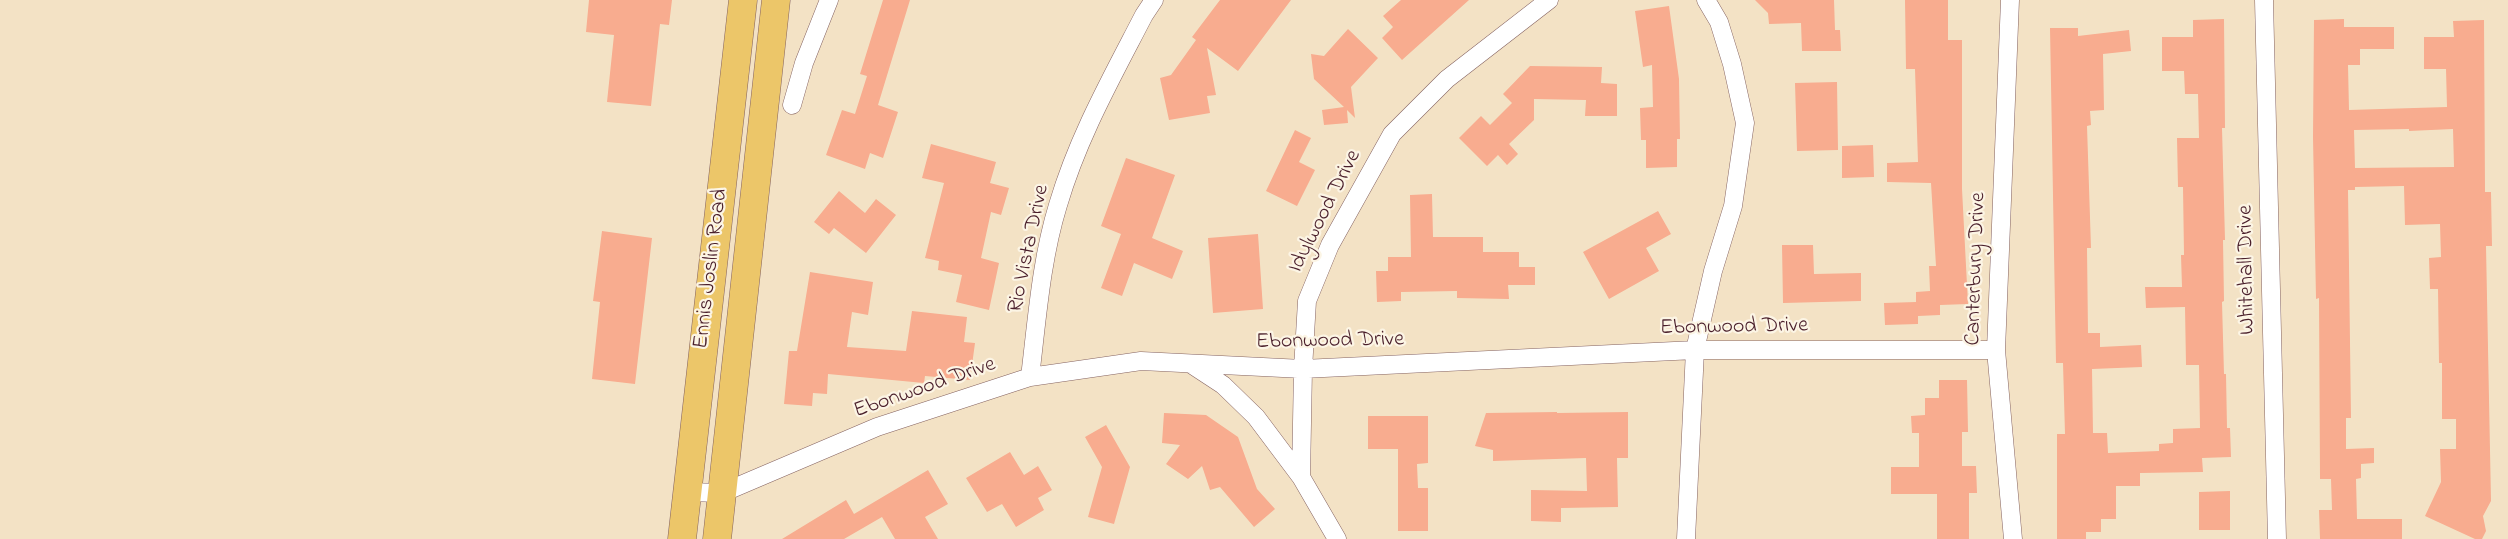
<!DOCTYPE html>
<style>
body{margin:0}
canvas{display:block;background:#f3e2c5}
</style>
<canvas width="2508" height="539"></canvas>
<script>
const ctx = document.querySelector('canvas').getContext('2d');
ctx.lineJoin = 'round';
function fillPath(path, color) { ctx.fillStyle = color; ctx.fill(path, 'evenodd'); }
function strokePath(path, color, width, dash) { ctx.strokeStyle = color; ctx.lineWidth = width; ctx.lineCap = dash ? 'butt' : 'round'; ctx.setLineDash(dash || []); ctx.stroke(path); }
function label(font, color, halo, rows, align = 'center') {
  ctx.font = font + ' "Indie Flower",sans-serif'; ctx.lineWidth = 4.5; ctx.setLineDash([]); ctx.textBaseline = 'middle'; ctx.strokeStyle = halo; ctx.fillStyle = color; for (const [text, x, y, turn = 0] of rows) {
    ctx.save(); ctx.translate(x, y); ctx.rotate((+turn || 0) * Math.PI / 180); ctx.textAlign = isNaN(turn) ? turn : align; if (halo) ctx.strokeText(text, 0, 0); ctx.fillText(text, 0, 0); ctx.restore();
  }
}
fillPath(new Path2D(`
 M589 0H672L669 25 660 24 651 106 607 102 614 35 586 32Z
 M883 0H910L878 105 898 112 883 158 870 153 865 169 826 155 842 110 855 114 867 76 860 74Z
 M1220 0H1291L1238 71 1207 48 1216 95 1207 96 1210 113 1169 120 1160 78 1171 75 1196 40 1192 37Z
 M1401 0H1469L1402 60 1382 38 1393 27 1383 16Z
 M1755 0H1834L1835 30H1840L1841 51H1802L1801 23 1769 24 1768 13Z
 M1905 0H1948V40H1962V189L1968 304 1940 305V315L1918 316V324L1885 325 1884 303 1916 302V292L1930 291 1929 266H1936L1931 183 1887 182V163L1918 162 1915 69H1906Z
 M1669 6 1679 79 1680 139H1677V167L1646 168V140H1641L1640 108 1653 107 1652 65 1643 67 1635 11Z
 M2224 19 2225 128H2222L2225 240H2223L2224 301 2222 302 2224 374H2226L2227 428H2230L2231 457 2202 458 2203 472 2140 473V486H2116V519H2101V532H2086V539H2057V434H2065L2063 363H2056L2050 28H2078V36L2129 30 2131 51 2103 54 2104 110 2090 111 2091 125 2087 126 2091 248H2087L2088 333H2100V347L2141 345 2142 367 2092 369 2093 433H2107L2108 453 2159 451V444L2173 443V429L2200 428 2199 365H2186L2185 307 2146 308 2145 287H2182L2181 255H2184L2183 187H2178L2177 138H2199L2198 94H2185L2184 71H2162V37H2193V20Z
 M2344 19V27H2394V49H2360V65H2348L2349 110 2447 107 2446 69H2424V37H2454L2453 21 2484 20 2485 192H2491L2492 246H2486L2491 501 2483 516 2486 531 2482 539H2475L2425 516 2441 482 2440 449H2456V419H2442V363H2439L2438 289H2430L2429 258 2441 257 2440 224 2405 225 2404 186 2355 187V190H2348L2351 418H2346V449L2374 448V463L2361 464V478L2356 479 2357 519H2402V539H2320L2319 510H2332L2331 479H2320L2319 298 2316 299 2313 137 2314 20ZM2409 129V131L2453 129 2454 167 2355 168 2354 130Z
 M1348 29 1378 58 1351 87 1355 118 1347 110 1348 123 1324 125 1322 110 1344 107 1314 79 1311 54 1324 56Z
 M1530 66 1602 67 1601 83 1617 84V116H1585L1586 100 1534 99V120L1509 144 1518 154 1507 165 1498 155 1487 166 1459 138 1481 116 1490 125 1512 103 1503 94Z
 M1837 82 1838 150 1797 151 1795 83Z
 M1295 130 1311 138 1299 162 1315 170 1297 206 1266 191Z
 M931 144 996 162 990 183 1009 188 1001 215 991 212 981 258 999 263 989 310 956 302 962 275 938 270 939 261 925 258 944 183 922 178Z
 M1873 145 1874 177 1842 178V146Z
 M1126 158 1175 175 1152 238 1183 251 1172 279 1134 263 1122 296 1101 288 1121 234 1101 226Z
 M839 191 865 213 876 199 896 215 866 253 834 228 829 234 814 222Z
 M1432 194 1433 237H1483V252H1519V267H1535V285H1508L1509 299 1457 298V291L1401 292V301L1377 302 1376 271H1388V257H1411L1410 195Z
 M1658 211 1671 234 1646 248 1659 271 1609 299 1583 252Z
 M602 231 652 238 635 384 592 379 600 302 593 301Z
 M1258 234 1263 309 1213 313 1208 238Z
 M1782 245H1813L1814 274 1861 273V301L1783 303Z
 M810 272 873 282 868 315 852 312 847 347 906 351 912 311 967 317 964 342 975 343 970 380 925 376 924 383 828 374 827 394 813 393 812 406 784 404 789 351H797Z
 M1939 380H1967L1968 432H1962V466H1976L1977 493H1969V539H1937V494H1891V467H1919V433H1912L1911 416 1925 415V398H1939Z
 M1557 412V413L1628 412V458H1617L1618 507 1561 508V522L1531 521V490L1587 491 1586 458 1493 461V450L1475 446 1486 413Z
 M1164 413 1206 415 1238 437 1257 489 1275 509 1254 527 1220 487 1210 490 1202 466 1188 479 1166 464 1180 445 1162 443Z
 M1368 416H1428V463L1417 464 1418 488H1428V531H1398V449H1368Z
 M1106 425 1130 467 1114 524 1088 517 1102 467 1085 437Z
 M1010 452 1024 475 1038 466 1052 490 1038 498 1044 510 1016 527 1002 504 987 512 966 478Z
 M928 470 948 504 925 517 938 539H895L882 517 844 539H782L846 500 854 514Z
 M2230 491V530H2199V492Z`), '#f8ac8f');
const street = new Path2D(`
 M2010 0 1996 350 2013 539
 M2264 0 2277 539
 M792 105 804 63 829 0
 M1191 364 1223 385 1256 417 1301 477
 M1030 377C1037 320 1041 260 1058 205 1078 137 1112 77 1144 15L1154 0
 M687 492 722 493 877 427 1030 377 1141 361 1303 369 1695 350H1996
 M1337 539 1301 477 1303 369 1307 301 1330 245 1392 134 1447 79 1549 0
 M1686 539 1695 350 1713 271 1733 206 1745 123 1732 64 1719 22 1706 0`);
const primary = new Path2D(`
 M682 539 743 0
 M717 539 776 0`);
strokePath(street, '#856361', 19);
strokePath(primary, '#856361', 29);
strokePath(street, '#fff', 18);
strokePath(primary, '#ecc669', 28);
label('22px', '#4a1f2b', '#fcf5e5', [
 ["Idylwood Drive",1326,212,-63],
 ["Rio Vista Drive",1030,249,-78],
 ["Ennis Joslin Road",712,269,-83],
 ["Canterbury Drive",1977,269,-88],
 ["Whitehall Drive",2248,270,-91],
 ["Ebonwood Drive",1734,328,-1],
 ["Ebonwood Drive",1330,342,-1],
 ["Ebonwood Drive",925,389,-19]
]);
</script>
